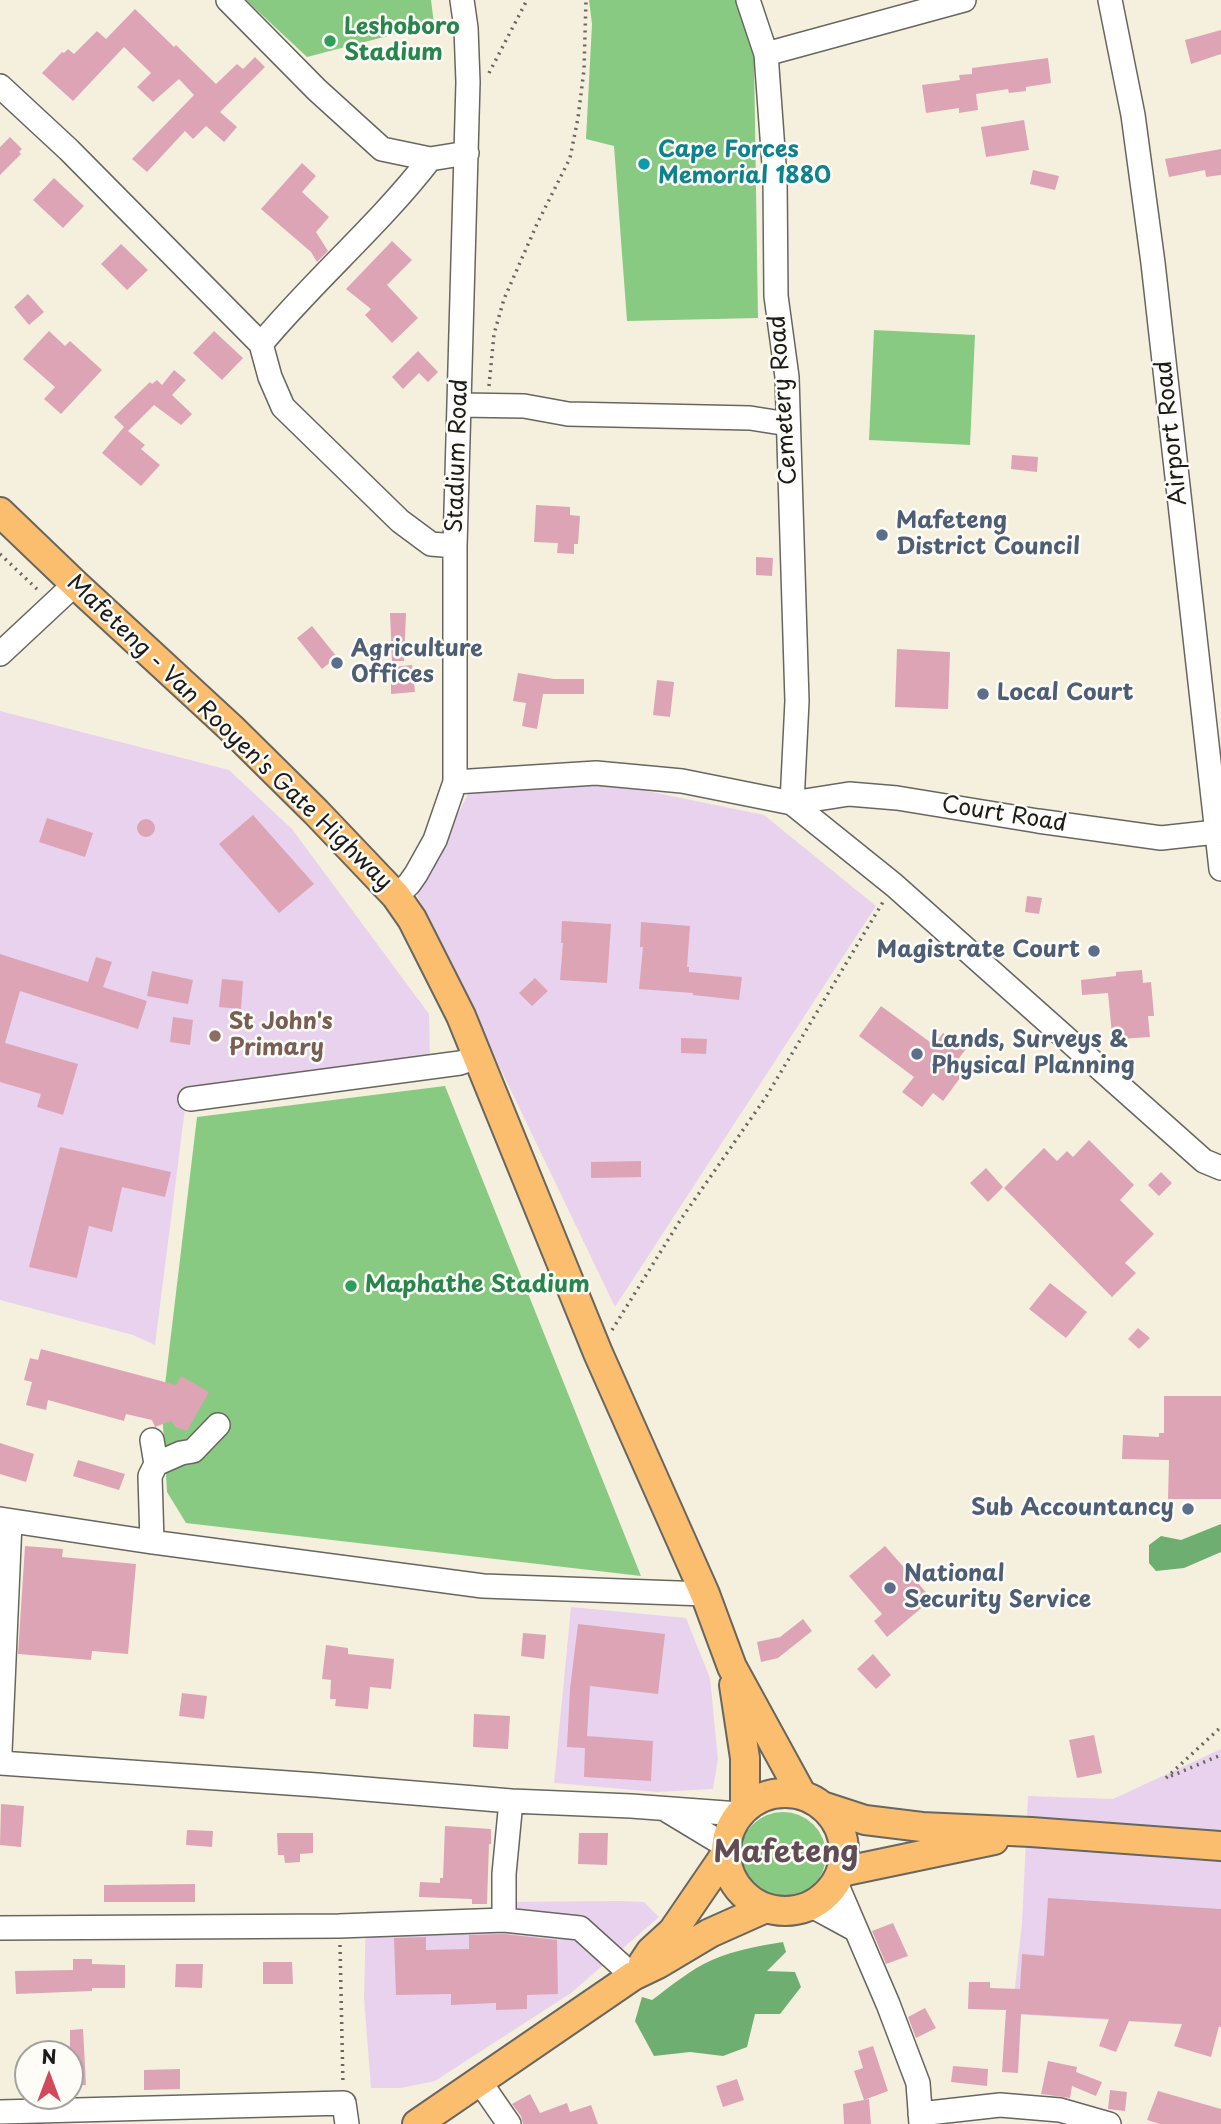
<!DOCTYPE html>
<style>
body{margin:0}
#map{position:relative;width:1221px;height:2124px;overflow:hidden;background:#f5f0de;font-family:"Playpen Sans",sans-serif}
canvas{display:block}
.north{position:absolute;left:14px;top:2040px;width:70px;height:70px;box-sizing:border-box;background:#fdfcf7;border:2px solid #a3a29f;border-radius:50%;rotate:0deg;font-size:19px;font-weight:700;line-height:28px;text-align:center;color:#1c1c1c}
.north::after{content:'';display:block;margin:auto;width:24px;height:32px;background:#d1495b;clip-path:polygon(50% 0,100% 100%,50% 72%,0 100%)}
</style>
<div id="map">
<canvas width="1221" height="2124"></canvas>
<div class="north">N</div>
</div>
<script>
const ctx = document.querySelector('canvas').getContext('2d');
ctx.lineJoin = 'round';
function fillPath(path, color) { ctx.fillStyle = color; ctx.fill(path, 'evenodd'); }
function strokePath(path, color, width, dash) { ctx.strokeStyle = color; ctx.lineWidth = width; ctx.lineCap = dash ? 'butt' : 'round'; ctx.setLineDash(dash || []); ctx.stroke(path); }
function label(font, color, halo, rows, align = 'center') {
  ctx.font = font + ' "Playpen Sans",sans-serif'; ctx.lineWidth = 5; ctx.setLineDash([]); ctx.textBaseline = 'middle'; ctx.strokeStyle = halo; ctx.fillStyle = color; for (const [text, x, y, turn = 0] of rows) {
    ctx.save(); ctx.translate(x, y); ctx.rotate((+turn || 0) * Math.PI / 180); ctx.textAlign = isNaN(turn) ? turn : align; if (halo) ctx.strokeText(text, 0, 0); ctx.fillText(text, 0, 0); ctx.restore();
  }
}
fillPath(new Path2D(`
 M0 711 229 770 292 829 429 1014 430 1058 187 1093 155 1345 133 1335 0 1300Z
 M603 782 764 815 876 906 615 1307 417 895 470 790Z
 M571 1607 686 1618 710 1678 718 1759 713 1789 657 1792 554 1783Z
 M1221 1749V2027L1012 2014 1022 1923 1028 1796 1113 1799Z
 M619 1901 644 1902 659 1917 571 1993 435 2081 401 2088H371L364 1998 366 1911 497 1909V1902Z`), '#e9d2ed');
fillPath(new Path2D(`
 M246 0H431L434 24 307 57Z
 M589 0H738L754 59 758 318 627 321 614 146 586 139 592 24Z
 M874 330 975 335 970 445 869 440Z
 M445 1086 641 1576 186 1523 167 1492 162 1410 197 1117Z
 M740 1855a43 43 0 1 1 86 0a43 43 0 1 1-86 0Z`), '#88ca82');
fillPath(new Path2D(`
 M1221 1524V1552L1184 1568 1156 1571 1149 1563V1545L1161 1536 1181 1540Z
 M783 1942 786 1952 767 1971 795 1972 801 1987 780 2014H755L747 2047 723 2056 690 2052 654 2056 635 2021 642 1997 652 2000C671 1986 691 1969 712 1960 735 1950 759 1946 783 1942Z`), '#6eae70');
fillPath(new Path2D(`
 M135 9 174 47 176 45 216 84 237 64 243 69 255 57 265 67 220 112 237 127 224 142 206 126 193 139 185 131 147 172 132 159 194 95 179 79 153 102 137 87 151 73 124 47 73 101 42 73 62 52 64 53 68 49 74 54 97 31 106 39Z
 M1221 30V54L1191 64 1185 40Z
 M1048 58 1051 83 1026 87V91L1009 93 1008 89 976 94 978 110 959 113V108L926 113 922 85 960 80 959 75 972 74V68Z
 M1024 120 1029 150 986 157 981 127Z
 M10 137 22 149 19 152 21 154 0 175V147Z
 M1221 149V175L1206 177 1205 170 1169 177 1165 159Z
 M302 163 316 176 302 192 329 217 316 232 328 251 317 262 311 252 261 209Z
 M1033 170 1059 176 1055 190 1030 184Z
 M54 178 84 206 63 228 33 200Z
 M392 241 412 260 387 285 418 318 392 343 365 315 371 309 346 289Z
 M121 244 148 270 127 290 101 264Z
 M28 294 44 312 29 325 14 307Z
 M49 331 65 346 70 341 102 370 61 414 44 399 55 387 23 359Z
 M214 331 243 358 222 380 193 353Z
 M418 351 438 372 428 382 419 373 403 389 392 377Z
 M174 370 186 380 172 395 192 414 181 425 154 405 128 431 145 445 141 449 160 465 141 486 102 453 124 427 114 417 150 382 152 384 157 380 162 385Z
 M1012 455 1038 457 1037 472 1011 469Z
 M536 505 570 507V515L580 516 578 544H574V554L557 553 558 543 534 542Z
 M756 557 773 558 772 576 756 575Z
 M390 613H406L404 661H392Z
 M312 626 337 657 322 669 297 638Z
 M897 649 950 652 948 709 895 707Z
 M412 665 415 692 391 694V667Z
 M518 673 554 679H584V694H543L537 729 522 726 526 703 513 701Z
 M657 680 674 682 670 717 653 715Z
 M253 815 314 884 279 913 219 844Z
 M47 818 93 833 85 857 39 842Z
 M137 828a9 9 0 1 1 18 0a9 9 0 1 1-18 0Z
 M1027 896 1042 898 1039 914 1025 912Z
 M562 921 611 924 607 983 560 980 563 943H561Z
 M641 922 690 926 687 967H689V972L742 977 739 1000 693 995V993L639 989 643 947H640Z
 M0 954 88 982 96 957 112 962 103 987 147 1001 138 1029 20 991 5 1043 78 1064 63 1115 37 1107 41 1094 0 1082Z
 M1142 970 1143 983 1151 982 1154 1016H1148L1150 1037 1120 1039 1119 1033 1112 1034 1108 993 1082 995 1081 980 1116 976V972Z
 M152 971 193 980 188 1004 147 996Z
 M535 978 548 991 532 1006 519 993Z
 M222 979 243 981 241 1009 219 1007Z
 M881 1006 934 1045 943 1033 966 1049 956 1062 966 1070 943 1101 933 1093 922 1107 902 1092 914 1077 859 1036Z
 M173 1017 193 1020 190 1045 170 1042Z
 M681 1038 707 1039 706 1054 681 1053Z
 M1089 1140 1134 1185 1120 1200 1154 1234 1125 1263 1136 1273 1112 1297 1004 1188 1044 1148 1057 1161 1067 1151 1073 1157Z
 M60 1147 171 1172 165 1197 122 1187 112 1232 89 1226 77 1278 29 1267Z
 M641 1161V1177L591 1178V1162Z
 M986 1168 1003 1187 988 1202 970 1183Z
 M1161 1172 1172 1183 1159 1196 1148 1185Z
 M1050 1283 1087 1312 1066 1338 1029 1309Z
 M1138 1328 1150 1338 1139 1349 1128 1339Z
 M41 1349 176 1385 181 1376 209 1392 187 1431 176 1427 171 1421 155 1427 152 1420 126 1414 124 1421 48 1400 46 1410 26 1405 32 1382 24 1380 30 1358 38 1360Z
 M1164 1396H1221V1499H1168L1169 1460 1122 1459 1123 1435 1159 1437V1433H1164Z
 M0 1443 34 1454 26 1482 0 1474Z
 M78 1460 125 1474 119 1490 73 1476Z
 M25 1546 63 1549 62 1557 136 1564 128 1654 92 1651 91 1660 18 1654Z
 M885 1546 932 1599 887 1637 874 1621 882 1614 849 1576Z
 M803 1619 812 1631 778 1658 761 1662 757 1642 780 1637Z
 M578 1624 665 1634 658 1694 590 1686 587 1736 653 1741 651 1781 584 1777 585 1748 567 1747 570 1689Z
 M523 1633 546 1635 544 1659 521 1656Z
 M326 1645 348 1648V1654L394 1659 391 1689 370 1687 368 1709 335 1706 336 1699H330L331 1680 322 1679Z
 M873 1654 891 1675 876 1689 857 1669Z
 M182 1693 207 1696 204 1719 179 1716Z
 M474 1714 510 1716 508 1749 473 1747Z
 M1094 1735 1102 1773 1077 1778 1069 1740Z
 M1 1804 24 1806 21 1847 0 1845Z
 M445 1826 491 1829V1844H489L487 1904H472V1899L419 1897 420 1882 440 1883V1878H443Z
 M187 1830 213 1831 212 1847 186 1845Z
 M277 1833H313V1853L300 1854V1862L285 1863 284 1855H278Z
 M579 1833H608L607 1865 578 1864Z
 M195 1884V1902H104V1885Z
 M1048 1898 1221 1909V2027L1219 2026 1211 2057 1174 2046 1182 2024 1129 2021 1116 2052 1099 2046 1109 2019 1021 2014 1018 2073 1002 2072 1006 2010 968 2009 969 1982H990V1988L1020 1989 1022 1954 1044 1956Z
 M893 1923 908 1956 886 1964 872 1931Z
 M504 1934 557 1940 558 1994 527 1995V2009L496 2010V2003L451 2005V1994L396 1995 394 1938 426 1937V1950L469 1949V1935Z
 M73 1959H92V1964L125 1965V1988H92V1991L16 1994 15 1971 73 1970Z
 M263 1962H292L293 1984H263Z
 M176 1964H203L202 1988 175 1987Z
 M925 2008 936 2028 916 2038 908 2017Z
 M83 2029 86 2085 70 2086V2030Z
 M873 2046 888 2091 864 2100 854 2071 863 2068 858 2051Z
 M1048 2061 1077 2067 1076 2072 1102 2082 1096 2096 1072 2086 1070 2098 1041 2094Z
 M953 2066 988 2069 987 2086 951 2082Z
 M180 2069V2089L144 2090V2070Z
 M737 2079 744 2100 723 2107 716 2086Z
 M1110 2090 1127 2092 1125 2111 1108 2109Z
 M1158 2091 1221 2109V2124H1160L1147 2120Z
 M530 2094 540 2113 567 2103 570 2112 591 2105 598 2124H523L521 2116 512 2104Z
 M869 2099 871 2124H844L843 2104Z`), '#dda4b6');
const minor = new Path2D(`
 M228 0 317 90 382 149 430 159 467 153
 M748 0 766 54 775 178 776 296 787 377 797 701 792 803
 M1110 0 1133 115 1153 263 1221 869
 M766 54 964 0
 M0 86 69 150 261 344 270 377 283 407 400 521 431 544 455 546
 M261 344C314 280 379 225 430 159
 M460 405 524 406 568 414 750 418 788 424
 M0 654 75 584
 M455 782 596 773 682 781 792 803 894 885 1204 1161 1221 1168
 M792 803 849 794 897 798 1038 821 1161 838 1216 832
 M396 896 409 884 416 874 435 840 455 782V546L468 82 466 28 462 0
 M190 1099 460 1063 477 1057
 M156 1464 181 1453 193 1451 218 1425
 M0 1519 152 1542 483 1586 705 1594
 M152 1542 150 1476 156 1464 152 1440
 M0 1752 10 1522
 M0 1763 317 1785 511 1801 631 1806 739 1814
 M668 1811 726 1846
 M836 1883 888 2004 918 2083 921 2124
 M810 1905 856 1930
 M504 1920V1874L511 1801
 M0 1928 339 1926 504 1920 580 1928 633 1976
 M480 2082 509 2124
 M0 2112 344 2103 347 2124
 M920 2114 1000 2105 1060 2110 1109 2124`);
const major = new Path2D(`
 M0 512 75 584 231 728 316 812 396 896 412 919 461 1016 598 1353 705 1594 732 1667 802 1795
 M734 1685 745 1758V1808
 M726 1852a59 59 0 1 1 118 0a59 59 0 1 1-118 0Z
 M822 1806 865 1820 922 1827 1031 1832 1221 1846
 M841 1872 994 1840
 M643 1963 651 1951 673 1931 725 1855
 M417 2124 633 1976 658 1964 710 1933 766 1908`);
strokePath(minor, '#686660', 26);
strokePath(major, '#686660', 32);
strokePath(new Path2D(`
 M489 73 527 0
 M489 386 494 334 504 299 537 224 570 158 578 118 584 70 586 0
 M0 554 39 591
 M612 1330 681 1219 766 1097 883 902
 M1171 1776 1221 1755
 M1166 1778 1221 1727
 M340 1945 343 2085`), '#686660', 3.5, [2, 5]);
strokePath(minor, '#fff', 23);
strokePath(major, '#fbbe6e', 28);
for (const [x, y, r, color] of [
 [330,41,7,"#2e9e5b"],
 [644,164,7,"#0f9aa8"],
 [882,535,7,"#5c6f8a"],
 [337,663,7,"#5c6f8a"],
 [983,694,7,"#5c6f8a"],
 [1094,951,7,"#5c6f8a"],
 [215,1036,7,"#8d6e63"],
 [917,1054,7,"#5c6f8a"],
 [351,1286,7,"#2e9e5b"],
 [1188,1509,7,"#5c6f8a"],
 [890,1588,7,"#5c6f8a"]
]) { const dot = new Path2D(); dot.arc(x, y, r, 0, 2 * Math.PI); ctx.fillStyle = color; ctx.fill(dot); strokePath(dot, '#fdfcf7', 2.5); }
label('bold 23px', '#27864d', '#fdfcf7', [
 ["Leshoboro",344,28],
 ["Stadium",344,54],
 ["Maphathe Stadium",365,1286]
], 'left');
label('bold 23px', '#0d838f', '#fdfcf7', [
 ["Cape Forces",658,151],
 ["Memorial 1880",658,177]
], 'left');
label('23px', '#1c1c1c', '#fdfcf7', [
 ["Cemetery Road",784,400,-94],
 ["Airport Road",1172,433,-96],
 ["Stadium Road",458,456,-88],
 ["Mafeteng - Van Rooyen's Gate Highway",229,733,44],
 ["Court Road",1004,815,9]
]);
label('bold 23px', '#4e5e75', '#fdfcf7', [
 ["Mafeteng",896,522],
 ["District Council",896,548],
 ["Agriculture",351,650],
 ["Offices",351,676],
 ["Local Court",997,694],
 ["Magistrate Court",1080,951,"right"],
 ["Lands, Surveys &",931,1041],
 ["Physical Planning",931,1067],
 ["Sub Accountancy",1174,1509,"right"],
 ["National",904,1575],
 ["Security Service",904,1601]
], 'left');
label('bold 23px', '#785e54', '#fdfcf7', [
 ["St John's",229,1023],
 ["Primary",229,1049]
], 'left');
label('bold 30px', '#604c52', '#fdfcf7', [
 ["Mafeteng",786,1854]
]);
</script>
